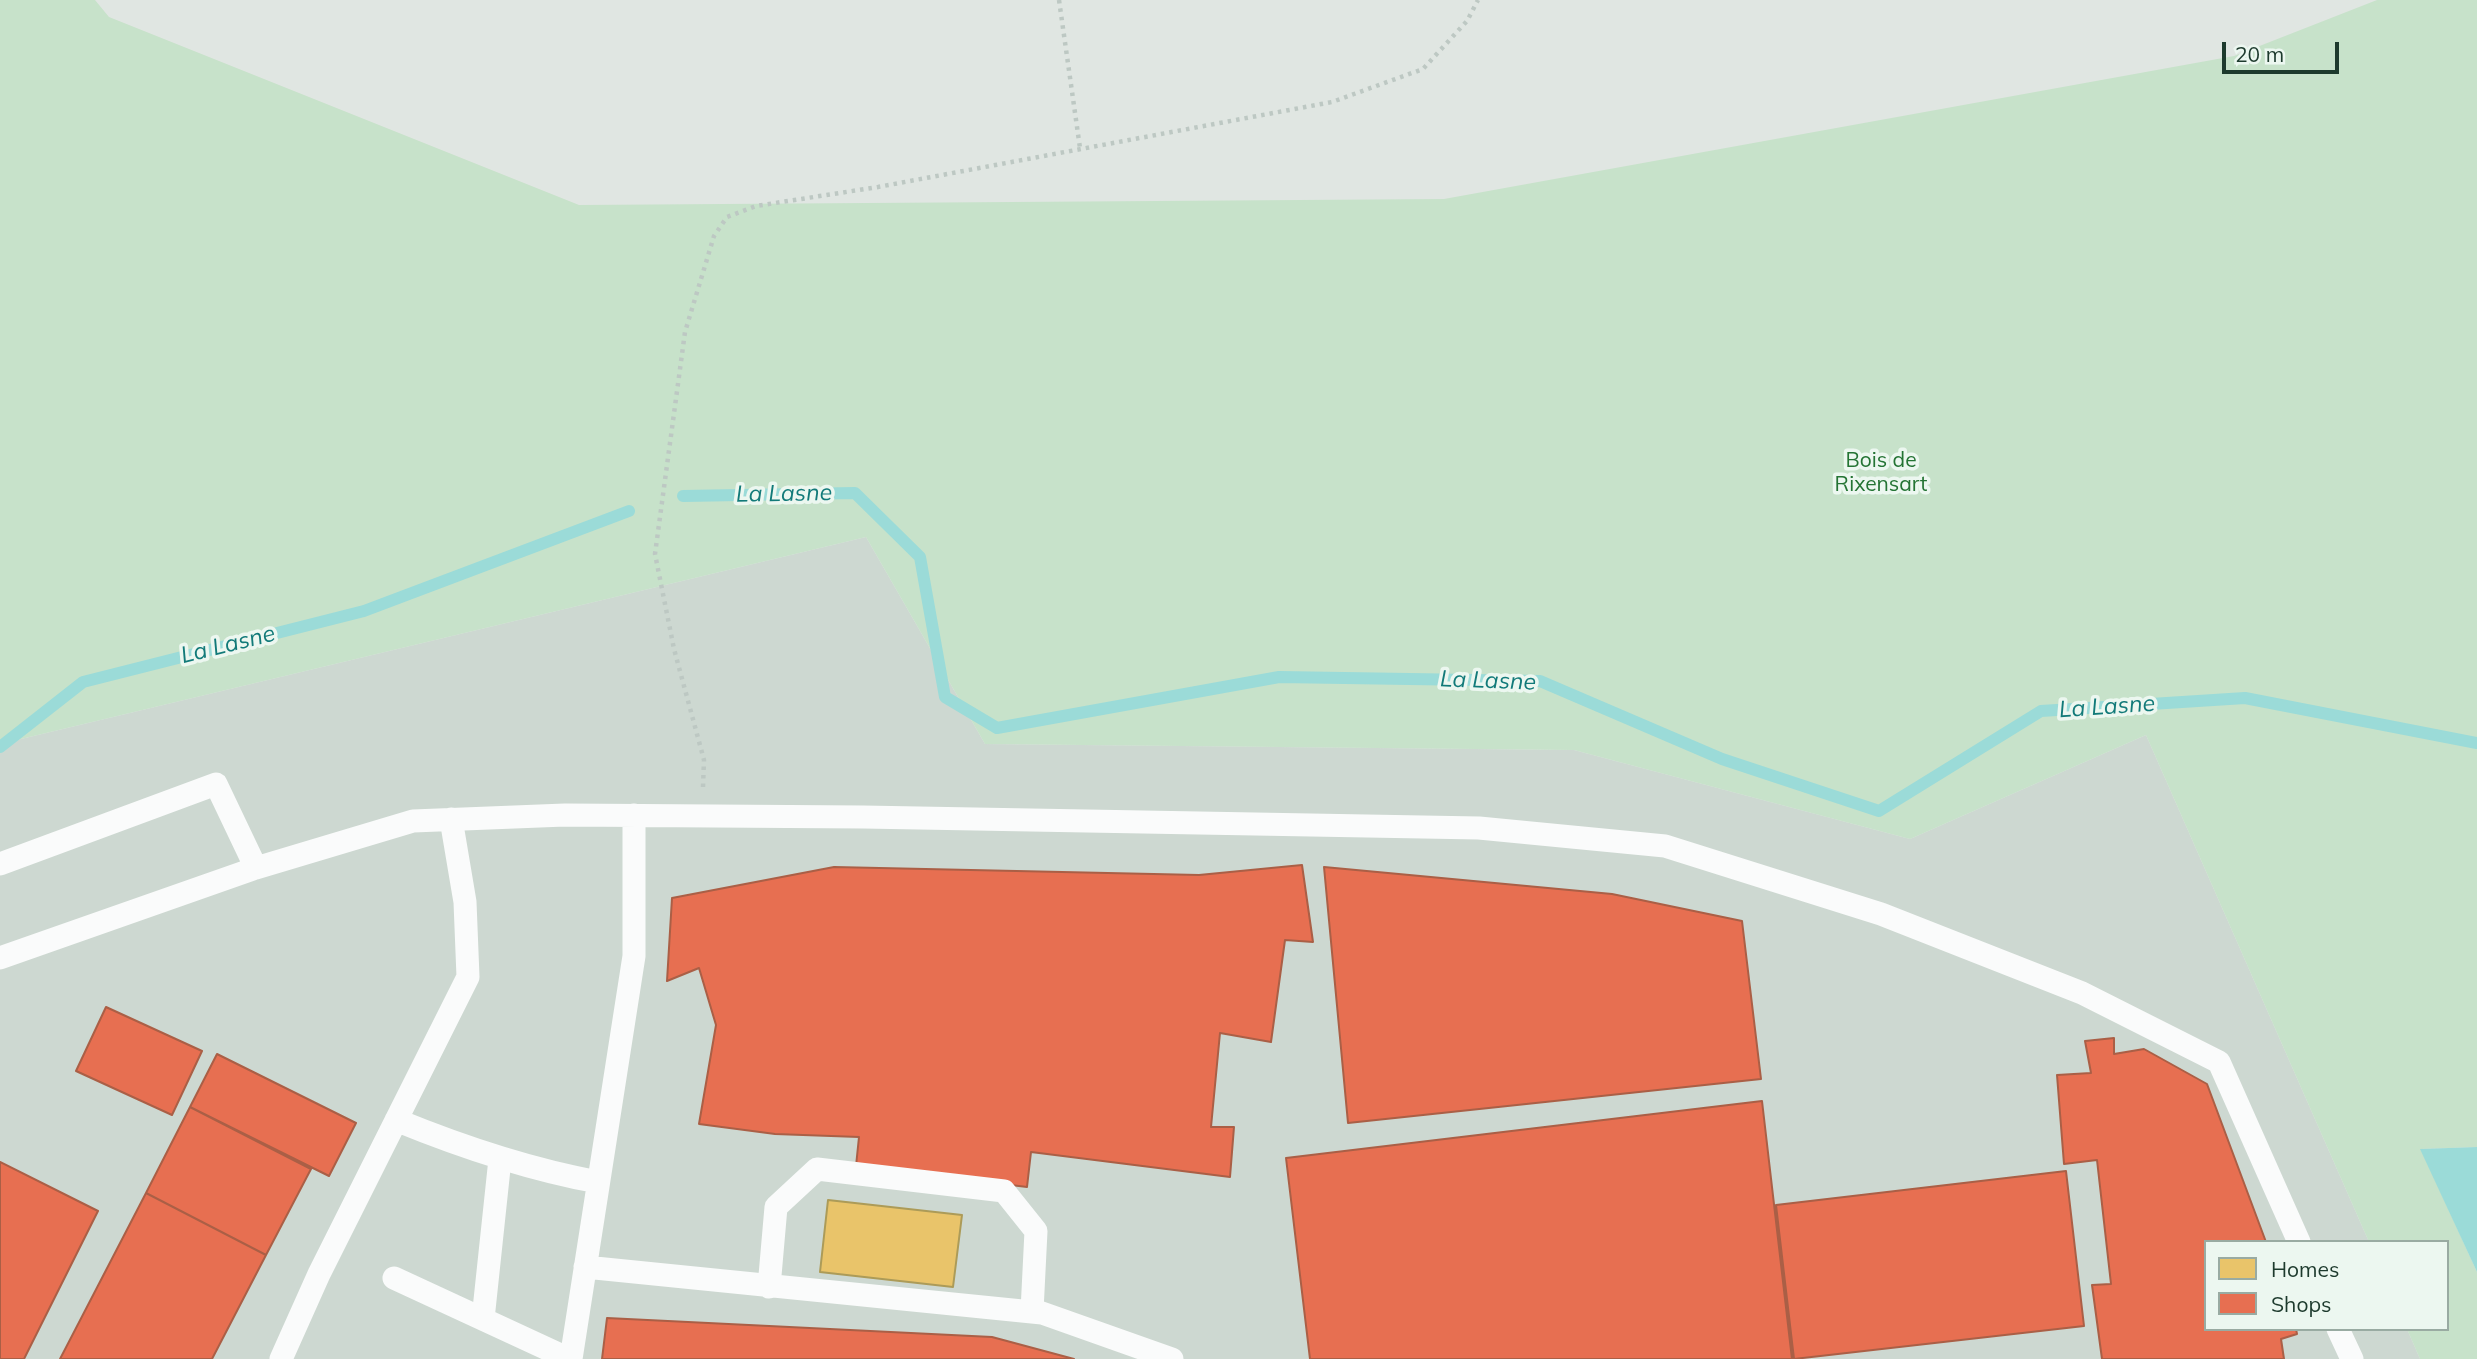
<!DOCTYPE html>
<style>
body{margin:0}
#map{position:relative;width:2477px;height:1359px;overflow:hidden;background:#e0e6e2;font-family:Mulish,sans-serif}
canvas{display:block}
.legend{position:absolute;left:2204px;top:1240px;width:245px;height:91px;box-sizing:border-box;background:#ecf7f0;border:2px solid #99aba2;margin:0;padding:9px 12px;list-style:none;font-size:21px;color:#1d3a2d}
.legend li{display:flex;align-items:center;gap:14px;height:35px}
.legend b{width:35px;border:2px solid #99aba2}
.scale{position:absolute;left:2222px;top:42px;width:117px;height:32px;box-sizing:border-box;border:4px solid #1d3a2d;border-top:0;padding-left:9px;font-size:21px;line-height:24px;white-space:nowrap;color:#1d3a2d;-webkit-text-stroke:5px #ecf7f0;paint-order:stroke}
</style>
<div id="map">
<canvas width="2477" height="1359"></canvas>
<ul class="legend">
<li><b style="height:19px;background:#e9c46a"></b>Homes</li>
<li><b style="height:19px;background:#e76f51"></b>Shops</li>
</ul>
<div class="scale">20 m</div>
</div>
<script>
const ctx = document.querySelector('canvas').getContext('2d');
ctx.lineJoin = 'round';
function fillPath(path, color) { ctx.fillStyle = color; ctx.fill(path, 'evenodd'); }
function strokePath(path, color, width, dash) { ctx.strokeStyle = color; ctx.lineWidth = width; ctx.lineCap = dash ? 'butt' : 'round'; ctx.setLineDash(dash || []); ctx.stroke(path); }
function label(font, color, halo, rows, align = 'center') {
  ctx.font = font + ' Mulish,sans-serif'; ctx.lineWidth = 7; ctx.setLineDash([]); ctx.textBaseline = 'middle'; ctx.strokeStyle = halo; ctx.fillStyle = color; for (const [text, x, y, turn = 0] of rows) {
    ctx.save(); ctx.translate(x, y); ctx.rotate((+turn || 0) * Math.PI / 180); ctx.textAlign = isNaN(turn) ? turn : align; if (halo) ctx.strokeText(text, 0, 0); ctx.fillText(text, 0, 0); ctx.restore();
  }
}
fillPath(new Path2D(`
 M866 537 985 744 1574 750 1910 839 2146 735 2369 1242H2206V1329H2407L2420 1359H0V744Z`), '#cdd8d1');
fillPath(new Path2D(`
 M0 0H95L109 17 579 205 1444 199 2234 56 2377 0H2477V1147L2421 1149 2477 1272V1359H2420L2407 1329H2447V1242H2369L2146 735 1910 839 1574 750 985 744 866 537 0 744Z`), '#c7e2ca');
fillPath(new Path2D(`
 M2477 1147V1272L2420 1149Z`), '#9bdbd8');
const homes = new Path2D(`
 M828 1200 962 1215 953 1287 820 1272Z`);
fillPath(homes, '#e9c46a');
strokePath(homes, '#ac9b58', 2);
const shops = new Path2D(`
 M1302 865 1313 942 1285 940 1271 1042 1220 1033 1211 1127H1234L1230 1177 1031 1152 1027 1187 856 1166 859 1137 775 1134 699 1124 716 1025 699 968 667 981 672 898 834 867 1199 875Z
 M1324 867 1612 894 1742 921 1761 1079 1348 1123Z
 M106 1007 202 1051 172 1115 76 1071Z
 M2114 1038V1054L2144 1049 2207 1084 2266 1242H2206V1329H2296L2297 1334 2281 1339 2284 1359H2102L2092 1285 2111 1284 2097 1160 2064 1164 2057 1075 2091 1073 2085 1041Z
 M217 1054 356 1123 329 1176 190 1107Z
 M1762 1101 1792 1359H1310L1286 1158Z
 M190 1107 311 1169 266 1255 146 1193Z
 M0 1162 98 1211 24 1359H0Z
 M2066 1171 2084 1326 1794 1359 1776 1205Z
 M146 1193 266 1255 212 1359H60Z
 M607 1318 992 1337 1074 1359H602Z`);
fillPath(shops, '#e76f51');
strokePath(shops, '#aa5f46', 2);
strokePath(new Path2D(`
 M683 496 855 493 920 557 945 697 997 728 1279 677 1540 681 1722 759 1879 811 2041 711 2245 698 2477 743
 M0 747 83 682 364 611 629 511`), '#9bdbd8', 12);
strokePath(new Path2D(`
 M1059 0 1080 148
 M703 787 704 760 674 649 655 554 685 332 714 236 727 217 756 206 878 187 1332 102 1423 69 1467 21 1478 0`), '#bdc8c3', 4.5, [3.5, 5]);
strokePath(new Path2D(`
 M0 864 216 784 256 868
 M0 958 256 868 413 821 565 815 863 817 1479 828 1665 846 1881 914 2082 993 2219 1062 2299 1242
 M396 1120C462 1147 527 1169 598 1182
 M585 1267 1042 1313 1172 1359
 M394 1278 569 1359
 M769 1287 776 1207 817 1169 1004 1191 1036 1231 1032 1311
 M483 1319 500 1159
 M2338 1329 2352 1359
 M281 1359 319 1274 468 977 465 902 451 819
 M571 1359 634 956V815`), '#fafbfb', 23);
label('21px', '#247434', '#ecf7f0', [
 ["Bois de",1881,461],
 ["Rixensart",1881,485]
]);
label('italic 23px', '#127a79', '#ecf7f0', [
 ["La Lasne",784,494,-1],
 ["La Lasne",228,645,-14],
 ["La Lasne",1488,681,2],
 ["La Lasne",2107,707,-4]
]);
</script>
